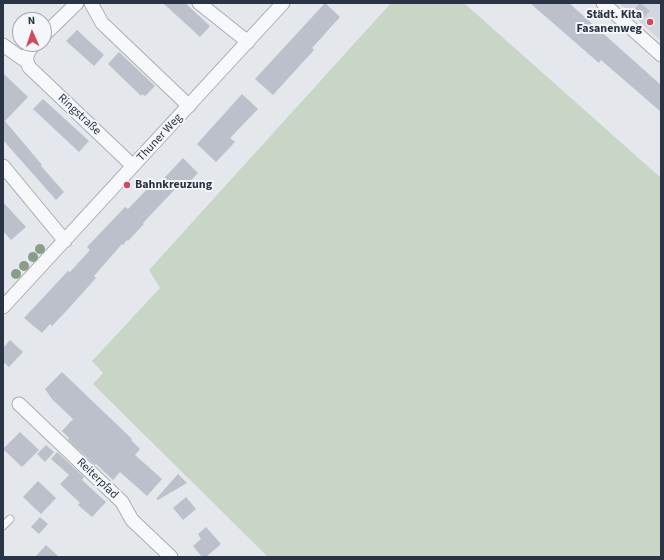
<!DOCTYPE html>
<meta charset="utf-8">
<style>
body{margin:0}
#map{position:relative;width:664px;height:560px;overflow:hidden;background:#e4e7ec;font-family:"Source Sans 3",sans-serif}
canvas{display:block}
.frame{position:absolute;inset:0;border:4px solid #2b3445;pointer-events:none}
.north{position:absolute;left:12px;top:12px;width:40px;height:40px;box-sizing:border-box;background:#f4f6f9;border:1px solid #a4a8b1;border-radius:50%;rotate:357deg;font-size:11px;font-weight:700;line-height:16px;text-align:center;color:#2b3445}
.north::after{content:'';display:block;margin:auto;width:14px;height:18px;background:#d1495b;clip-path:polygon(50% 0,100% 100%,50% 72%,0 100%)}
</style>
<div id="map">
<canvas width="664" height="560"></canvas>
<div class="frame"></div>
<div class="north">N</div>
</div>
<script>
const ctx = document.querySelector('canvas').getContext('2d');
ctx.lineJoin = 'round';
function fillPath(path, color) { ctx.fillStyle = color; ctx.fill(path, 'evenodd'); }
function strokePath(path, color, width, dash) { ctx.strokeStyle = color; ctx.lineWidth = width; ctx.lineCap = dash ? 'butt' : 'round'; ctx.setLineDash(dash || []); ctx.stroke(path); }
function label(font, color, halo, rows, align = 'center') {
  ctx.font = font + ' "Source Sans 3",sans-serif'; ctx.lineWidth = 4; ctx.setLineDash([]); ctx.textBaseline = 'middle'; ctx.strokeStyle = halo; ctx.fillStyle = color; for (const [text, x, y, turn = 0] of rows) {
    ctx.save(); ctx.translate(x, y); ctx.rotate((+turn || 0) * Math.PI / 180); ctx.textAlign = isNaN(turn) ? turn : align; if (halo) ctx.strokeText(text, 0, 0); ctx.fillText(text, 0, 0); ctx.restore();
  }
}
fillPath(new Path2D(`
 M619 3H661V41Z`), '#d2d6de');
fillPath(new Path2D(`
 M391 3H464L661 178V557H268L93 384 103 373 92 361 160 288 149 270Z`), '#c9d6c5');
fillPath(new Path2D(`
 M163 3H185L210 26 200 37Z
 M325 3 340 17 312 48 314 50 273 95 255 79Z
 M530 3H569L661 85V112L601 60 599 63Z
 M640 3 650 11 642 20 633 11Z
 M77 30 104 55 94 66 66 41Z
 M119 52 155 86 145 96 142 94 141 96 108 64Z
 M3 73 28 97 5 121 42 165 41 166 64 192 56 200 3 140Z
 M242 94 258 109 230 138 235 142 216 162 197 144Z
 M43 99 89 141 79 152 33 109Z
 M183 158 198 173 183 189 179 185 143 223 144 224 128 241 127 240 123 245 122 244 94 276 96 278 70 307 52 326 50 324 42 333 24 318 68 271 70 272 90 250 87 247 125 207 128 209 153 183 156 187Z
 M3 202 26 227 11 240 3 231Z
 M10 340 23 352 9 367 3 362V348Z
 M62 372 132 439 131 440 140 449 135 455 162 479 147 496 120 472 113 480 96 464 95 465 68 440 69 438 62 431 73 419 52 399 45 389Z
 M20 432 39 450 22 467 3 449Z
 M46 445 54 452 45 462 37 454Z
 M57 452 84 477 82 480 106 502 92 517 78 505 80 503 60 484 69 475 51 459Z
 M178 474 187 483 158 500 156 499Z
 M38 481 56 498 41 514 23 497Z
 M186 497 196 509 183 520 173 508Z
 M40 517 48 524 39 534 31 527Z
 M206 527 221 544 206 557H202L193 546 201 539 198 534Z
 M46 545 59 557H35Z`), '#bbc0ca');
const service = new Path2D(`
 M3 526 10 519`);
const minor = new Path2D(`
 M91 3 102 23 189 106
 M199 3 248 42
 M603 3 661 55
 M44 35 77 3
 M35 44C28 51 24 57 29 67L133 166
 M3 45 27 62
 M3 166 65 241
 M3 307 283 3
 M19 404 122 502 132 520 171 557`);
strokePath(service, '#a9aeb7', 9);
strokePath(minor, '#a9aeb7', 15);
strokePath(service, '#f7f8fa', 7);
strokePath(minor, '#f7f8fa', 13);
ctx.fillStyle = '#899d89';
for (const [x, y] of [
 [40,249],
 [33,257],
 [24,266],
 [16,274]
]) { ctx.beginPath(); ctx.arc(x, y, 5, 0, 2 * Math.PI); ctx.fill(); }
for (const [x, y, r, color] of [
 [650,22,4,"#d1495b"],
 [127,185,4,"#d1495b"]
]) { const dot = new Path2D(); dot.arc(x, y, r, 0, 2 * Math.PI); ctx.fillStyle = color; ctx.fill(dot); strokePath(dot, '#f4f6f9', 1.5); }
label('bold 12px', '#2b3445', '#f4f6f9', [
 ["Städt. Kita",642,15],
 ["Fasanenweg",642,29],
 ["Bahnkreuzung",135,185,"left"]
], 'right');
label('12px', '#2b3445', '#f4f6f9', [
 ["Ringstraße",79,115,43],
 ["Thuner Weg",160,138,-47],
 ["Reiterpfad",97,479,44]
]);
</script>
